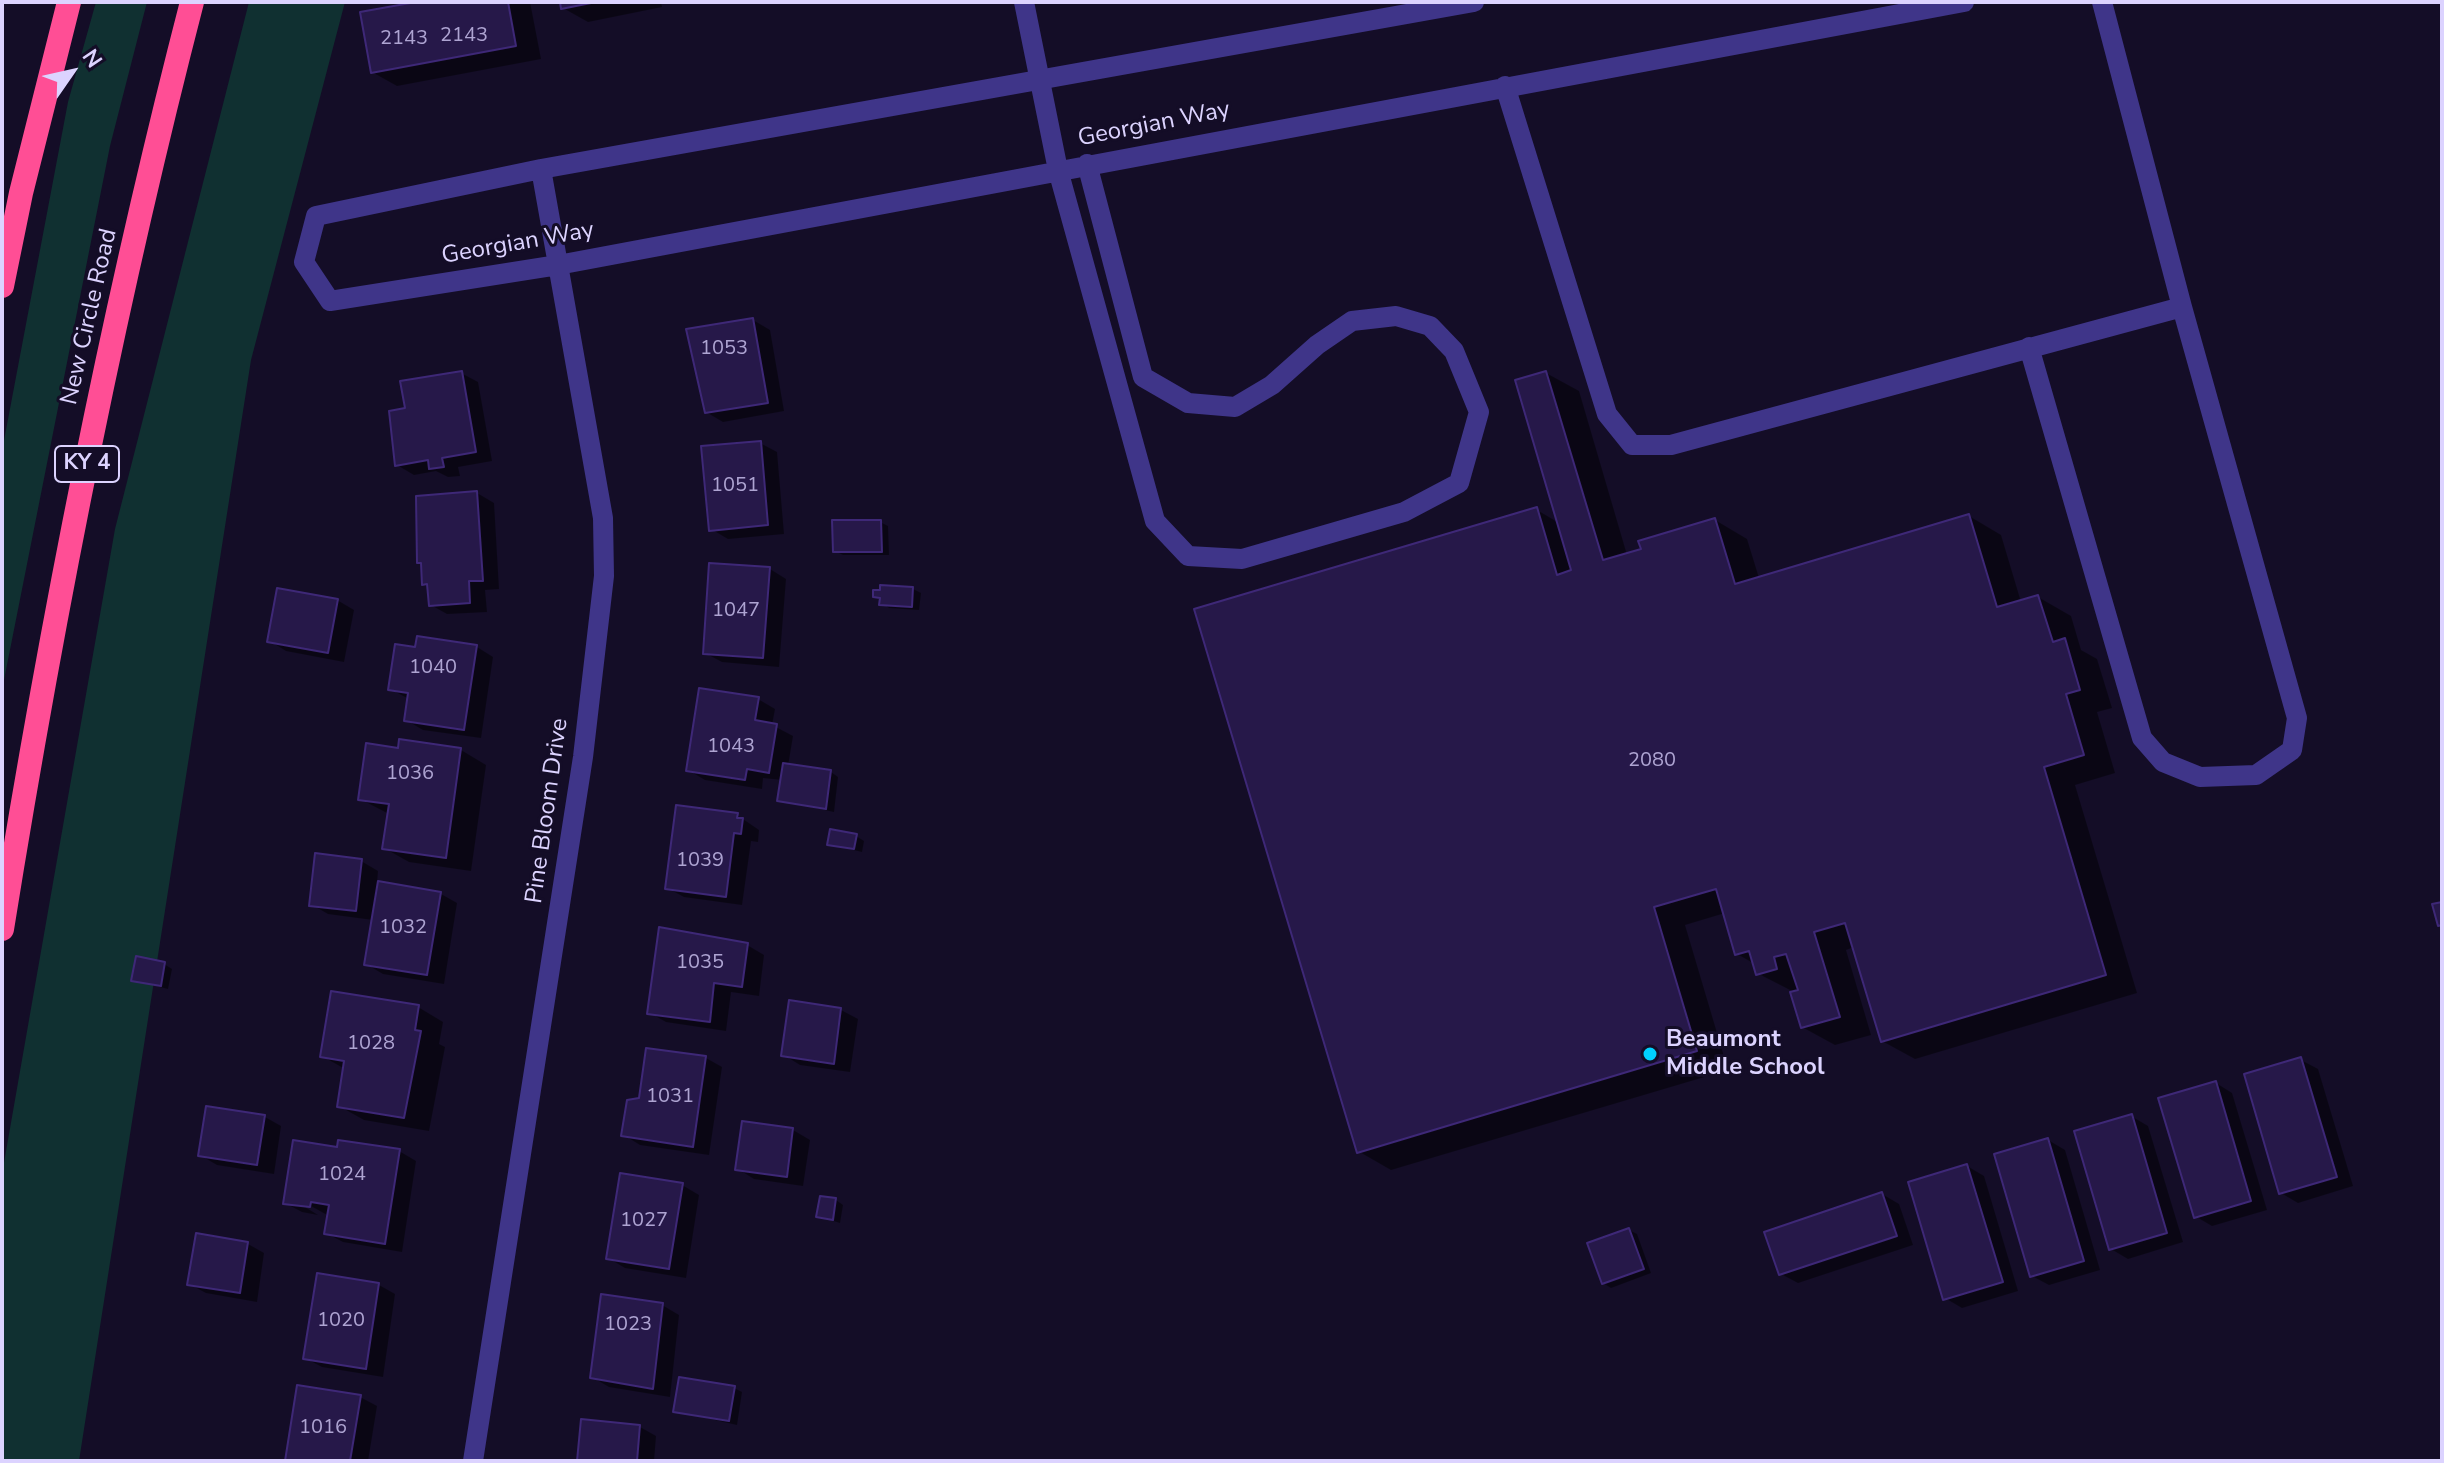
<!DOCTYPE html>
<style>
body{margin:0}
#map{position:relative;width:2444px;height:1463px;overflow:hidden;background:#140d27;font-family:"Nunito Sans",sans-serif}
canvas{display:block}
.frame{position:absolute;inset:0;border:4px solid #dcd3ff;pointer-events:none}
.north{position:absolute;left:32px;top:32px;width:80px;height:80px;-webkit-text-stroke:6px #140d27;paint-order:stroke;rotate:56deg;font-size:22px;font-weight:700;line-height:32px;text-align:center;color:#dcd3ff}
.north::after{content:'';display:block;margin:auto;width:28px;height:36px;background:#dcd3ff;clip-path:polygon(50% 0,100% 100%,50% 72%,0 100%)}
</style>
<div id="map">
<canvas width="2444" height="1463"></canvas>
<div class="frame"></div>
<div class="north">N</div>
</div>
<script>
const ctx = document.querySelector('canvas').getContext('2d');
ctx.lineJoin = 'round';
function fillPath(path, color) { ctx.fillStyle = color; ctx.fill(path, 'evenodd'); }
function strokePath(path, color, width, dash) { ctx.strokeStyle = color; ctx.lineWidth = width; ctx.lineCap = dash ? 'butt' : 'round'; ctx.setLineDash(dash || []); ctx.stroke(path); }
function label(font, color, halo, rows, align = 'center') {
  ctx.font = font + ' "Nunito Sans",sans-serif'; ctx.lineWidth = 6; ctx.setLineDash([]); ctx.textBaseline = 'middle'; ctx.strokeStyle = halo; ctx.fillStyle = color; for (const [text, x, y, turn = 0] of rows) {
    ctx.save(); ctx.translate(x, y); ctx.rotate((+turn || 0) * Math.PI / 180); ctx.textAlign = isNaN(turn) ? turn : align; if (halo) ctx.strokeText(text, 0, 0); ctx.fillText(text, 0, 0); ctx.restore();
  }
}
fillPath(new Path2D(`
 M96 2H147L110 146 2 690V451L68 102Z
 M249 2H345L251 360 79 1461H2V1174L115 529Z`), '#103031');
fillPath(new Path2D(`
 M427 2H530L541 59 397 86 372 72Z
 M562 2H661L662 7 588 22 563 8Z
 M753 320 770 330 784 411 723 422 706 412Z
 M461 373 478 382 492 461 458 467 460 476 448 477 436 471 414 475 397 465 407 410Z
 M1546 373 1579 391 1627 555 1715 520 1747 539 1759 578 1969 516 2001 535 2021 602 2038 597 2071 616 2081 650 2097 659 2112 708 2097 712 2115 773 2075 785 2137 993 1915 1059 1882 1041 1854 947 1846 950 1871 1035 1835 1045 1802 1027 1792 991 1757 973 1755 964 1737 954 1725 913 1685 925 1728 1070 1391 1170 1358 1151 1537 510 1559 523Z
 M760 443 777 452 784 534 728 539 711 529Z
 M477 493 494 503 499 589 485 590 487 612 447 614 431 605 430 587 424 584 423 564 419 562Z
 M880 522 888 526 889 555H843L835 551Z
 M770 569 786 579 779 667 722 662 705 653Z
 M913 589 921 593 919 610 889 608 875 596Z
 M337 600 354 610 344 662 286 651 270 641Z
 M477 647 493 657 481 738 423 730 406 720 409 699 390 689 417 649Z
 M758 699 775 709 772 725 793 736 788 766 831 772 838 777 834 812 779 800 782 780 763 778 762 789 705 780 688 770Z
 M400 750H461L486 765 471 871 409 862 384 848 389 814 360 799Z
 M737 815 759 830 758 842 751 841 742 905 684 897 667 888Z
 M856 836 864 841 862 852 829 844Z
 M361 861 378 871 377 883 441 894 457 903 444 984 383 974 366 964 373 920 328 914 311 904Z
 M747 945 764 955 759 996 731 992 726 1031 666 1022 650 1013Z
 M164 964 172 969 168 989 133 980Z
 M791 1002 841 1010 858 1019 850 1072 800 1065 784 1055Z
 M418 1007 443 1022 439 1044 445 1047 429 1131 364 1120 339 1106 345 1069 322 1056Z
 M706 1058 722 1067 709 1155 640 1145 624 1135 641 1101Z
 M2301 1060 2318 1069 2353 1186 2298 1203 2281 1193Z
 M2216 1083 2232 1093 2267 1210 2212 1226 2195 1216Z
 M2131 1116 2148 1126 2183 1242 2128 1259 2111 1249Z
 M265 1117 281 1126 274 1174 217 1165 200 1155Z
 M744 1123 793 1130 810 1140 803 1186 754 1179 738 1169Z
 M2048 1140 2065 1150 2100 1270 2049 1285 2032 1276Z
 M338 1149 399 1151 416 1161 402 1252 343 1242 326 1233 329 1216 302 1201 300 1204 318 1215 302 1212 285 1203Z
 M1967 1166 1984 1176 2018 1291 1962 1308 1945 1298Z
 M682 1185 699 1195 686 1278 625 1268 608 1258Z
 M1882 1194 1899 1204 1913 1245 1798 1283 1781 1274Z
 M836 1200 843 1205 840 1223 818 1216Z
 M1629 1230 1637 1234 1651 1273 1611 1288 1603 1283Z
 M248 1244 264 1253 257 1302 206 1293 189 1284Z
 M379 1285 395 1294 383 1377 322 1367 305 1358Z
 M662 1305 679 1315 670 1397 609 1387 592 1377Z
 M734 1388 742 1392 737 1425 675 1411Z
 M360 1397 377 1406 368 1461H287Z
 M640 1427 656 1436 654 1461H579Z`), '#0007');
const building = new Path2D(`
 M416 2H508L516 46 371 73 360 12Z
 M560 2H596L561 9Z
 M753 318 768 403 705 413 686 329Z
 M462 371 476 452 442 458 444 467 429 469 428 460 395 466 389 411 405 408 400 381Z
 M1546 371 1603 560 1641 549 1638 541 1715 518 1735 584 1969 514 1997 607 2038 595 2053 642 2065 638 2080 690 2066 694 2084 755 2044 767 2106 975 1881 1042 1845 923 1814 932 1840 1017 1801 1028 1790 992 1798 990 1786 954 1774 957 1777 969 1756 975 1749 951 1735 955 1716 889 1654 907 1697 1051 1357 1153 1194 609 1537 507 1557 575 1571 570 1515 380Z
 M761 441 768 525 709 531 701 446Z
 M477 491 483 581H469L470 603 429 606 427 584 422 585 421 563H417L416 496Z
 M832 520H881L882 552H833Z
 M709 563 770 567 763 658 703 654Z
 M880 585 913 587 912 607 879 605 880 598 873 597V590H880Z
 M277 588 338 599 328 653 267 642Z
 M417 636 477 645 464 730 404 721 408 693 388 690 395 644 415 647Z
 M699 688 759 697 755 720 777 724 769 773 747 769 745 780 686 771Z
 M399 739 461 748 446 858 382 849 389 804 358 800 366 743 398 748Z
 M783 763 831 770 826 809 777 801Z
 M676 805 738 813 737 818H743L741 834 734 833 726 897 665 889Z
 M830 829 857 834 854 849 827 845Z
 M315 853 362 859 356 911 309 906Z
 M378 881 441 892 427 975 364 965Z
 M2442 902V925L2438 926 2432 904Z
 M659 927 748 943 742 987 714 983 710 1022 647 1014Z
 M136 956 165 962 161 986 131 981Z
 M331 991 419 1005 415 1030 421 1031 404 1118 337 1107 344 1061 320 1057Z
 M789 1000 841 1008 834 1064 781 1056Z
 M646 1048 706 1056 693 1147 621 1136 627 1100 639 1098Z
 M2301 1057 2337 1177 2279 1194 2244 1074Z
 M2216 1081 2251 1201 2194 1218 2158 1098Z
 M206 1106 265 1115 257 1165 198 1156Z
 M2132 1114 2167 1233 2109 1250 2074 1131Z
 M742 1121 793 1128 787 1177 735 1170Z
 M2048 1138 2084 1261 2030 1277 1994 1154Z
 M293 1140 337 1147 338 1140 400 1149 385 1244 324 1234 329 1205 311 1202 310 1207 283 1204Z
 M1967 1164 2003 1282 1943 1300 1908 1182Z
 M620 1173 683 1183 669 1269 606 1259Z
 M1882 1192 1897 1236 1779 1275 1764 1232Z
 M820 1196 836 1198 833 1220 816 1217Z
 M1629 1228 1644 1269 1602 1284 1587 1243Z
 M196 1233 248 1242 240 1293 187 1285Z
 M317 1273 379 1283 366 1369 303 1359Z
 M601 1294 663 1303 653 1389 590 1378Z
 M679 1377 735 1386 729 1421 673 1412Z
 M297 1385 361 1395 350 1461H285Z
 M581 1419 640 1425 637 1461H577Z`);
fillPath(building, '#261849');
strokePath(building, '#3e2877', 2);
strokePath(new Path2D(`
 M1024 2 1058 170 1155 521 1188 556 1242 559 1404 512 1459 483 1479 412 1454 351 1430 326 1396 316 1352 321 1317 345 1272 385 1235 407 1188 403 1143 377 1087 164
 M1474 2 541 169 316 216 304 262 330 301 558 265 1964 2
 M1505 86 1607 414 1632 445H1671L2182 307 2102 2
 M2029 347 2142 738 2163 762 2200 777 2256 775 2292 750 2297 718 2182 307
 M473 1461 583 757 604 576 603 518 541 169`), '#3f3589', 20);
strokePath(new Path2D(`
 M2 286 21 193 69 2
 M2 929C52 618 113 307 192 2`), '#ff4e95', 24);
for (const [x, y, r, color] of [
 [1650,1054,8,"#00d0fe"]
]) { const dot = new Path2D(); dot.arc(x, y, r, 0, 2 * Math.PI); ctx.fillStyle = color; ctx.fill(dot); strokePath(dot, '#140d27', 3); }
label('20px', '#aea4d2', null, [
 ["2143",464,36],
 ["2143",404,39],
 ["1053",724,349],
 ["1051",735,486],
 ["1047",736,611],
 ["1040",433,668],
 ["1043",731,747],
 ["2080",1652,761],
 ["1036",410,774],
 ["1039",700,861],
 ["1032",403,928],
 ["1035",700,963],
 ["1028",371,1044],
 ["1031",670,1097],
 ["1024",342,1175],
 ["1027",644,1221],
 ["1020",341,1321],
 ["1023",628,1325],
 ["1016",323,1428]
]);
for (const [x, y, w] of [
 [87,464,64]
]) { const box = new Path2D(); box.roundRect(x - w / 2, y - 18, w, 36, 6); ctx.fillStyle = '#140d27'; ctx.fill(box); strokePath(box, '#dcd3ff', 2); }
label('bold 22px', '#dcd3ff', null, [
 ["KY 4",87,464]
]);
label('24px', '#dcd3ff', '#140d27', [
 ["Georgian Way",1154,125,-11],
 ["Georgian Way",518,244,-10],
 ["New Circle Road",90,317,-77],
 ["Pine Bloom Drive",548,811,-82]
]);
label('bold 24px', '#dcd3ff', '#140d27', [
 ["Beaumont",1666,1040],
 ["Middle School",1666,1068]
], 'left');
</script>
